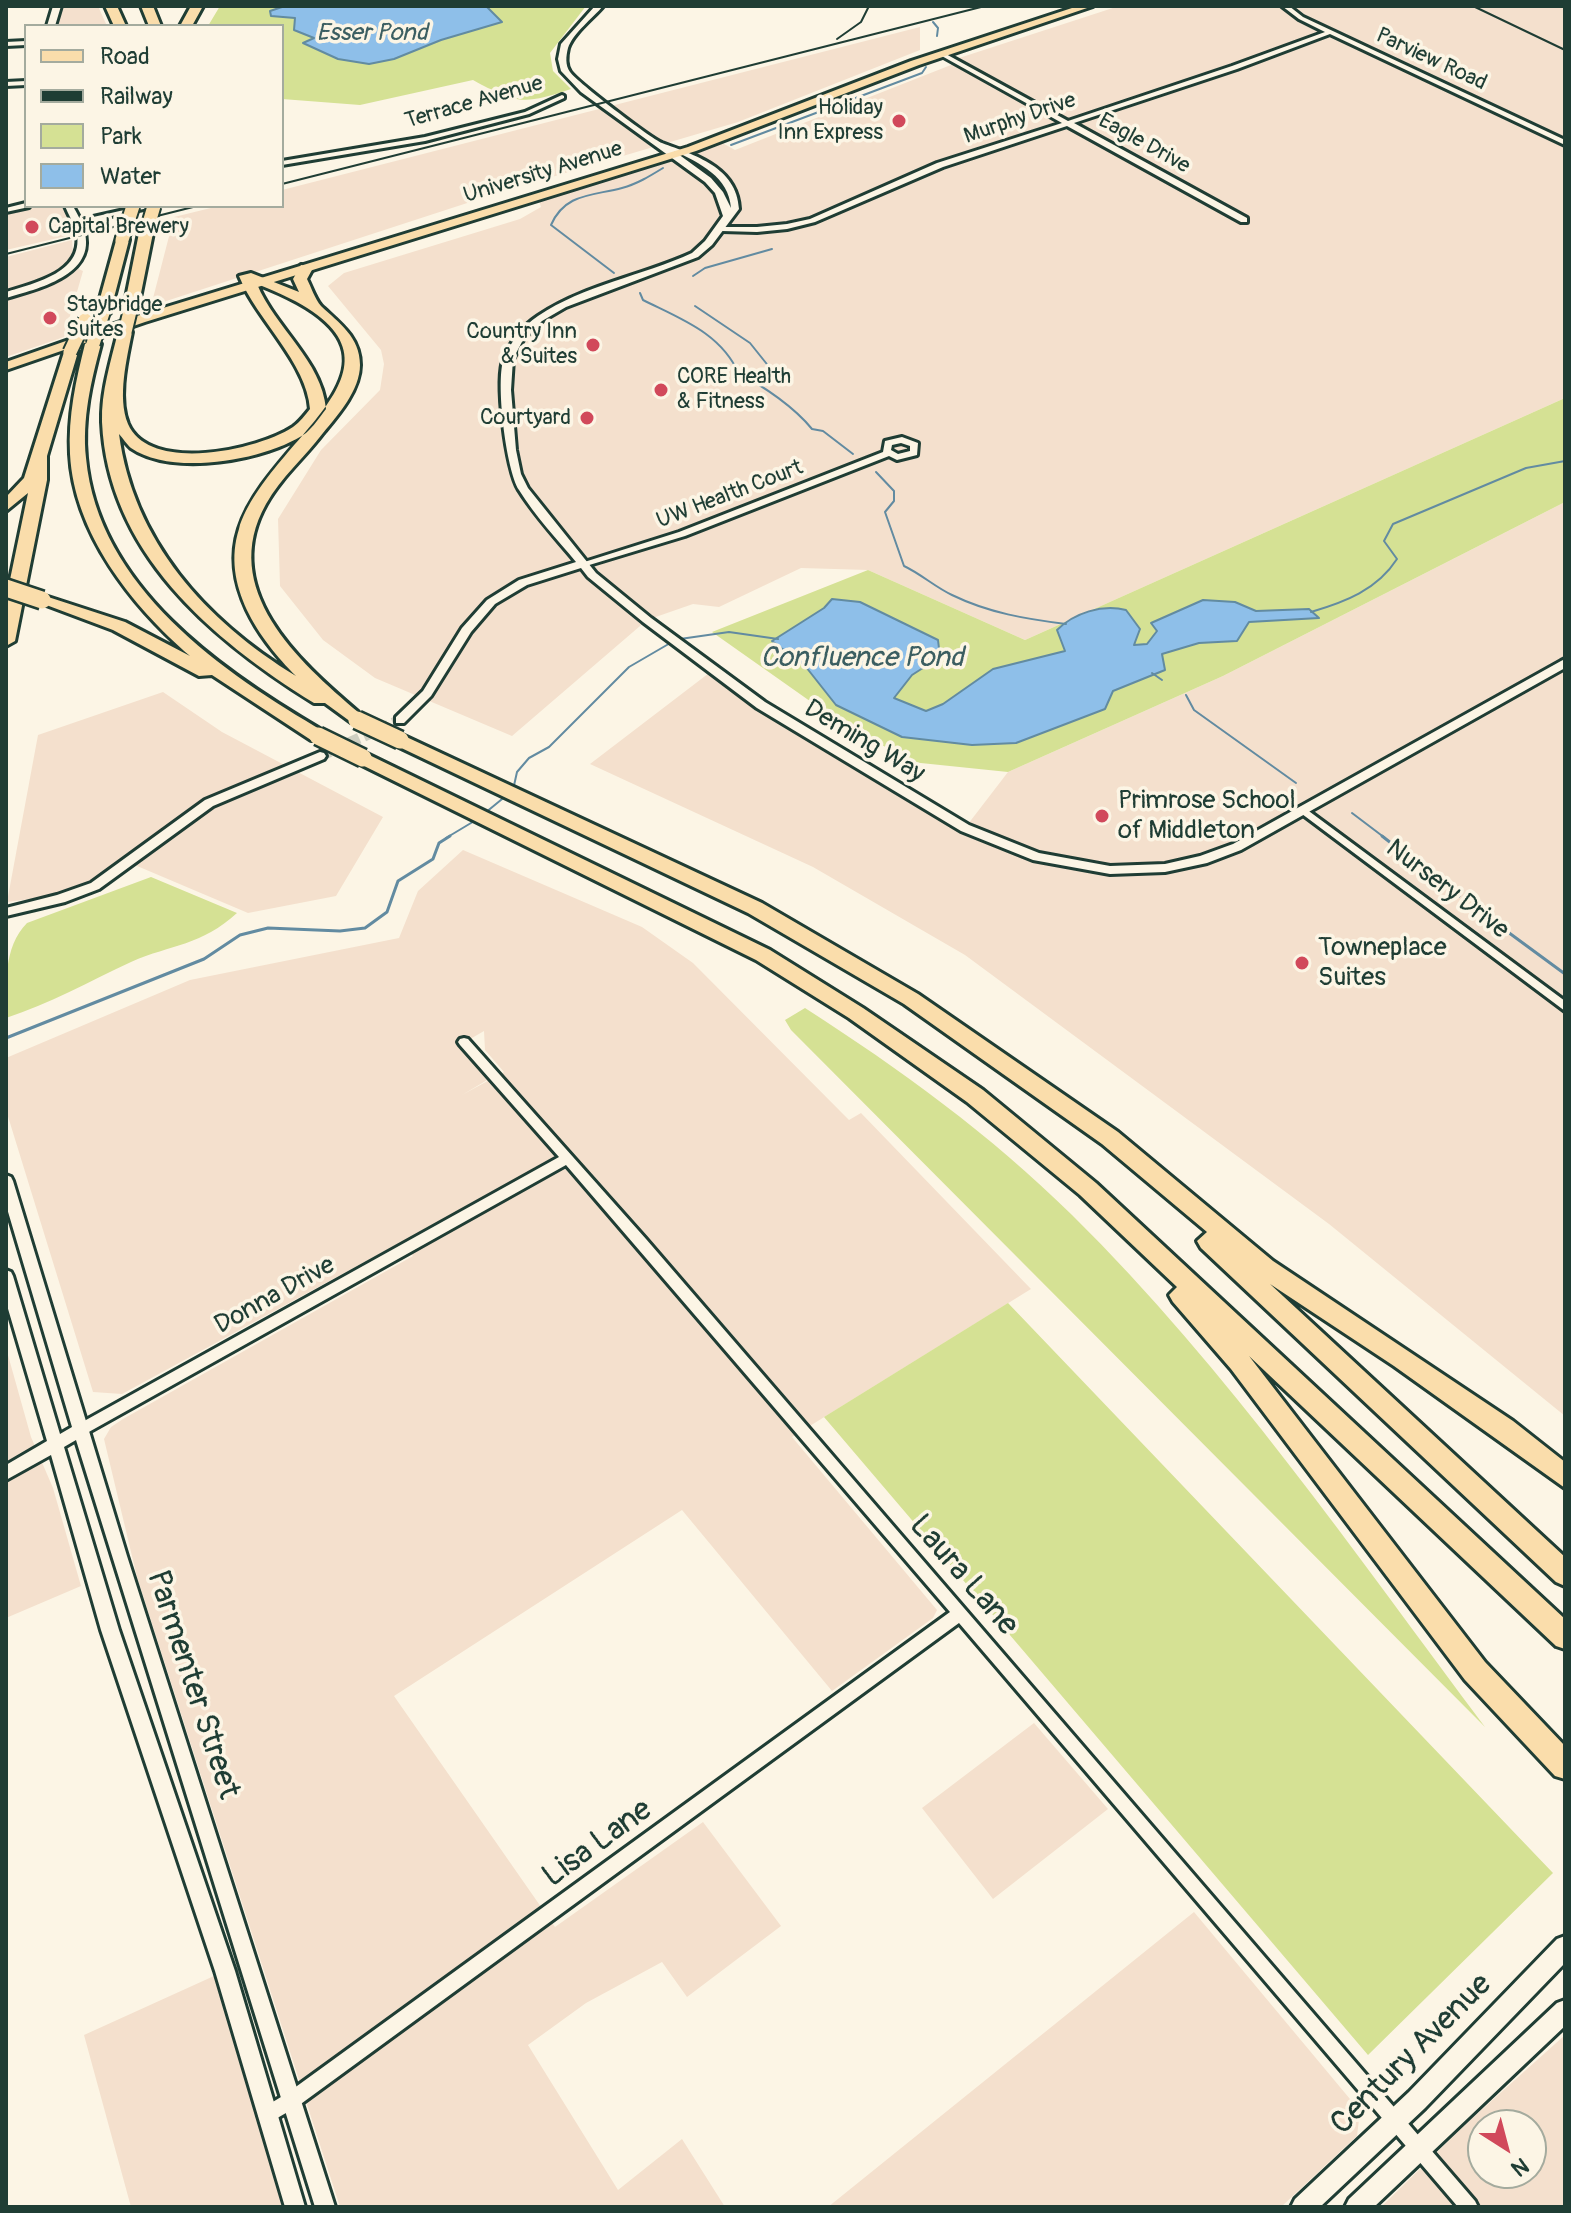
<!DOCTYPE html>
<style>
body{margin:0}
#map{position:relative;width:1571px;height:2213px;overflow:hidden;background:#fcf5e5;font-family:Pangolin,sans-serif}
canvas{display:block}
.frame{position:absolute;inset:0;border:8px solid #1f3d34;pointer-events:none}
.legend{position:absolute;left:24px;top:24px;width:260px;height:184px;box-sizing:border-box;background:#fcf5e5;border:2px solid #a4ab9e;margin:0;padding:10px 14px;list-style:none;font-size:24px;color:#1f3d34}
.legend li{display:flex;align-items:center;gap:16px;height:40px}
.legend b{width:40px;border:2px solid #a4ab9e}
.north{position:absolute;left:1467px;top:2109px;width:80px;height:80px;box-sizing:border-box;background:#fcf5e5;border:2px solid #a4ab9e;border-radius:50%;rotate:144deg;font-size:22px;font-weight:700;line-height:32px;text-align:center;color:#1f3d34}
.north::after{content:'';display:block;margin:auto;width:28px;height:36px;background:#d1495b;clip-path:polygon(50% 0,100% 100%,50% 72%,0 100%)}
</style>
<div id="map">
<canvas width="1571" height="2213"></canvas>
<div class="frame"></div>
<ul class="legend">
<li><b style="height:10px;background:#faddab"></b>Road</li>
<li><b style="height:10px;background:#1f3d34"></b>Railway</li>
<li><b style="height:22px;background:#d5e194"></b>Park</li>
<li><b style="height:22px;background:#8ebfe9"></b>Water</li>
</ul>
<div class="north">N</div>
</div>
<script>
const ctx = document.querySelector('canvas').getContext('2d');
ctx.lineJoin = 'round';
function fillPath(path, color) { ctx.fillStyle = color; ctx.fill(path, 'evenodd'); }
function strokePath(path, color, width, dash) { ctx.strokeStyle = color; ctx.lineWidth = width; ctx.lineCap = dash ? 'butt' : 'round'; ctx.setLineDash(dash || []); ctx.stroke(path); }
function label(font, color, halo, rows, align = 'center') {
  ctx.font = font + ' Pangolin,sans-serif'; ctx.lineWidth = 7; ctx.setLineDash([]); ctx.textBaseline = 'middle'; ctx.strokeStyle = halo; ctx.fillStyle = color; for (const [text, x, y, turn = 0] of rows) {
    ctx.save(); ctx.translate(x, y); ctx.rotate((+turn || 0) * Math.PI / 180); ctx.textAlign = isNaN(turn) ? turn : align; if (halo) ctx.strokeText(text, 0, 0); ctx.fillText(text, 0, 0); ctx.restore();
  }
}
fillPath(new Path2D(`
 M58 6H98L107 26H51Z
 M1119 6H1565V398L1025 640 868 570 801 568 719 607 693 604 647 620 512 736 375 678 323 640 280 586 278 519 321 450 380 390 384 364 381 350 328 286 344 273 520 219 541 207 538 197 717 140 735 150 956 63 953 60Z
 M920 27V50L738 122 501 192 151 306 174 217 219 206H282V190Z
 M26 206H69L76 226 71 235 6 250V210Z
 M72 240 74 267 83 271 64 337 6 357V257Z
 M1565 502V1416L1329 1224 965 955 813 867 590 764 713 670 965 828 1008 772 1223 676Z
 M163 692 222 732 383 817 336 896 248 913 130 863 90 884 54 896 7 902 38 735Z
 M463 850 642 927 693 963 849 1120 861 1113 1031 1289 792 1437 937 1610 933 1618 832 1691 682 1510 394 1696 555 1927 703 1822 781 1926 687 1997 662 1962 586 2003 528 2045 618 2190 682 2139 725 2207H340L137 1577 104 1439 111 1427 123 1419 413 1256 401 1242 122 1394 93 1392 6 1110V1058L190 980 399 938 418 891ZM484 1031 485 1050 504 1072 462 1095 494 1076 465 1042Z
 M6 1348 31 1437 53 1488 81 1586 6 1618Z
 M1034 1723 1108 1809 993 1899 922 1808Z
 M1194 1912 1360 2111 1357 2136 1281 2207H828Z
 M225 1971 295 2207H131L84 2035Z
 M1565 2035V2207H1381L1468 2122ZM1483 2125H1531V2173H1483Z`), '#f4e0cd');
fillPath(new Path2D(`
 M220 6H586L550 53 553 71 571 89C523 105 516 104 473 80L360 105 282 99V26H208Z
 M1565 398V502L1223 676 1008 772 911 762 824 711 712 632 868 570 1025 640Z
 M151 877 237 913C201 946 172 944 131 962 90 981 49 1004 6 1018 6 986 3 947 27 923Z
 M805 1008C900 1069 991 1135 1072 1215 1229 1370 1353 1551 1485 1727L791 1030 785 1020Z
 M1008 1303 1553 1873 1368 2055 824 1417Z`), '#d5e194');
const water = new Path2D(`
 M285 6H486L502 22 441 40 394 59 369 64 338 59 303 43 314 38 294 30 295 18 271 16 270 11Z
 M832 599 860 602 938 640 940 657 912 675 894 698 926 711 943 704 993 669 1065 651 1057 630C1074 613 1102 604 1126 610L1140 629 1134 645 1147 644 1157 631 1151 623 1203 600 1235 602 1256 611 1309 609 1319 618 1249 622 1237 641 1199 643 1162 654 1165 670 1113 691 1105 709 1016 743 972 745 902 737 836 705 806 667 772 641 824 608Z`);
fillPath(water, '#8ebfe9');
strokePath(water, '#628ba1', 2);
strokePath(new Path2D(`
 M933 22 938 28 937 36
 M731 145 922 73 926 67
 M614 273 551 225C565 193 592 196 622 188 637 184 650 176 663 168
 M693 276 705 268 772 249
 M640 293 643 300C681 319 721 333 739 374 764 386 795 408 812 429L823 431 853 454
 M695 306 750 343 770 368
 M876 472 894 491V501L885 512 904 566C921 574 935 587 952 595 989 613 1026 619 1066 624
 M1311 612C1345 602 1377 590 1397 559L1384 541 1393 524 1526 468 1565 461
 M680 639 729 632 778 639
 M1152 673 1162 680
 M1186 695 1194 710 1296 783
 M513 790 517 772 529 758 549 747 629 667 672 642
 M485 813 507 795
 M1352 813 1385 838
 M446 838 476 820`), '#628ba1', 2);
strokePath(new Path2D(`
 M1382 836 1459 896
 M1482 913 1565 974
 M6 1038 204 959 240 935 268 928 340 931 365 928 387 912 398 881 433 859 439 843 450 836`), '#628ba1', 3);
strokePath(new Path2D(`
 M320 756 400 720`), '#d0d0c2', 11, [11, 5]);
const minor = new Path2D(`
 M1282 6H1289L1303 17 1565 140V145L1330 34 1237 69 1074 123 1247 218V222H1241L1067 126 943 167 815 222 787 229 757 232 722 231 718 229 722 227H757L787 224 810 219 937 163 1062 123 940 55V53H944L1068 121 1232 66 1325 32 1299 19Z
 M26 41V45L6 46V42Z
 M26 81V85L6 86V82Z
 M562 95 564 96V98L529 114 425 141 282 165V161L425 137 525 112Z
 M26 203V206L29 207 6 212V208Z
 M142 206H157L75 224 71 222Z
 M902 437 918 443 917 455 897 460 889 456 685 536 586 566 583 567 578 564 679 532 883 452 885 441ZM901 443 910 446V451L898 454 891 450 892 445Z
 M1302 806 1565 1001V1011L1298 811 1297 809Z
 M464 1038 468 1039 646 1239 1475 2201 1478 2207H1458L959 1623 298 2106 267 2124 261 2121 258 2115 261 2109 286 2094 950 1612 566 1165 87 1433 82 1435 77 1433 75 1429 77 1425 559 1157 460 1045 458 1042 460 1039Z`);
const tertiary = new Path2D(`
 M53 6H61L55 26H47Z
 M595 6H603C593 18 573 33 568 48 566 56 565 65 570 72 577 82 650 138 662 143 694 155 737 167 739 209L712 245 698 257 566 307 542 321 524 338 513 359 511 390 516 450 521 474 528 488 596 573 651 618 765 702 969 825 1039 853 1110 866 1165 864 1200 856 1233 844 1561 661 1565 659V668L1241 850 1207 863 1165 872 1110 874 1033 860 961 831 757 708 643 622 588 577 581 568 527 585 495 604 471 632 431 696 404 723H396V717L423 691 462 628 487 600 519 580 576 562C557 539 535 516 519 490 506 470 495 380 504 358 511 341 523 326 538 316 584 285 642 276 692 253L705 241 723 216 715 193 705 182 581 92 561 71 558 59 561 44ZM674 151C700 163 729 177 731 208L723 192 711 178Z
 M65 206H73C77 214 82 221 84 230 98 275 37 289 6 298V292C35 283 87 272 76 230 73 222 68 214 65 206Z
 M320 752 324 753 326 756 324 759 213 806 99 889 65 902 6 916V908L57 895 91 883 205 800Z
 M6 1175 11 1177 13 1181 127 1556 335 2207H315L76 1440 64 1447 119 1630 235 1971 305 2207H285L215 1971 101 1630 51 1455 6 1480V1465L47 1441 6 1302V1270L11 1272 13 1276 60 1434 72 1427 6 1205Z`);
const secondary = new Path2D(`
 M1565 1936V1963L1425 2108 1320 2207H1291L1295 2199 1409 2092 1557 1939Z
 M1565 2000V2026L1374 2207H1345L1349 2199 1557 2003Z`);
const primary = new Path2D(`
 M1078 6H1093L919 65 696 151 145 322 6 370V362L137 316 688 147 911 61Z`);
const motorway = new Path2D(`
 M105 6H117L126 26H114Z
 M141 6H153L161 26H149Z
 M191 6H203L192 26H180Z
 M146 229 153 233 139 303 132 307 125 303 139 233Z
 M117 237 129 240 110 313 103 317 96 313Z
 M301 265 313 268 307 279C311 287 315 299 321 306 339 323 360 337 360 365 360 390 338 415 323 433 305 457 281 477 266 504 218 589 298 661 358 712V720L351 722 325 703H314C211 639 108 552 102 422 101 392 111 361 118 332L125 328 132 332C127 358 117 397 128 424 150 474 258 450 293 427 300 422 305 415 310 409 307 363 257 320 239 276L251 273 299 292 293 279ZM257 284C450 358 269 432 239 529 221 585 259 639 296 676 206 621 133 541 119 434 123 438 127 445 131 448 172 477 268 460 306 433 313 427 320 417 326 409 322 361 275 328 257 284Z
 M93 339 101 344C91 381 82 419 86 458 98 587 223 673 325 732V740H311L212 675 199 676 113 630 33 600 42 595 125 622 190 656C132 606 74 533 70 454 68 416 76 380 85 344Z
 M65 349 78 352 47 456V480L15 641 6 646V599L28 493 6 511V497L24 478Z
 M400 734 762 903 918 994 1118 1132 1273 1261 1513 1421 1565 1462V1488L1394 1366 1270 1284 1565 1557V1586L1556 1582 1201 1248 1197 1241 1207 1232 1102 1144 904 1004 748 913 393 744 391 740Z
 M363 752 770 950 863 1008 983 1090 1096 1183 1565 1619V1649L1556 1646 1249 1356 1485 1662 1565 1746V1779L1555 1776 1465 1680 1231 1369 1173 1302 1169 1295 1177 1287 1080 1195 967 1102 849 1018 756 960 356 762 354 758 356 754Z`);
strokePath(minor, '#1f3d34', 6);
strokePath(tertiary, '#1f3d34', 6);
strokePath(secondary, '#1f3d34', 6);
strokePath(primary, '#1f3d34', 6);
strokePath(motorway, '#1f3d34', 6);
fillPath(minor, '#fcf5e5');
fillPath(tertiary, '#fcf5e5');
fillPath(secondary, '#fcf5e5');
fillPath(primary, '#faddab');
fillPath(motorway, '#faddab');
strokePath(new Path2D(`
 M1473 6 1565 50
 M837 39 861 22 869 6
 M282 184 985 6
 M6 254 197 206`), '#1f3d34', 2);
const motorwayBridgeFar1 = new Path2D(`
 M146 233 154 206
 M122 240 133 206
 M125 332 132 303
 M93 344 103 313
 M70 352 85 320`);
const motorwayBridge = new Path2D(`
 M6 588 42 600
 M357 720 400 740
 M318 736 363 758`);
strokePath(motorwayBridgeFar1, '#1f3d34', 17, []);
strokePath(motorwayBridge, '#1f3d34', 22, []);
strokePath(motorwayBridgeFar1, '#faddab', 13);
strokePath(motorwayBridge, '#faddab', 17);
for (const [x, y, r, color] of [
 [899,121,8,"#d1495b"],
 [32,227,8,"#d1495b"],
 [50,318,8,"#d1495b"],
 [593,345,8,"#d1495b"],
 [661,390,8,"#d1495b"],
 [587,418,8,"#d1495b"],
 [1102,816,8,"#d1495b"],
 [1302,963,8,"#d1495b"]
]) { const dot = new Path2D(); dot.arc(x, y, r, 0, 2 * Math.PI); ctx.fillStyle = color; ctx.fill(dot); strokePath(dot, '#fcf5e5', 3); }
label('22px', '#1f3d34', '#fcf5e5', [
 ["Parview Road",1431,60,25],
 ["Terrace Avenue",474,103,-16],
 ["Murphy Drive",1020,119,-19],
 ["Eagle Drive",1144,144,29],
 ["University Avenue",543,173,-17],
 ["UW Health Court",730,495,-21]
]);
label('22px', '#1f3d34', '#fcf5e5', [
 ["Holiday",883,108],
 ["Inn Express",883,133],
 ["Capital Brewery",48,227,"left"],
 ["Staybridge",66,305,"left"],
 ["Suites",66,330,"left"],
 ["Country Inn",577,332],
 ["& Suites",577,357],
 ["CORE Health",677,377,"left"],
 ["& Fitness",677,402,"left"],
 ["Courtyard",571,418]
], 'right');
label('italic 24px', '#3b5e61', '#fcf5e5', [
 ["Esser Pond",372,34]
]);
label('26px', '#1f3d34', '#fcf5e5', [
 ["Deming Way",864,742,31],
 ["Nursery Drive",1447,890,37],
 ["Donna Drive",275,1296,-29]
]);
label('26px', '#1f3d34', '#fcf5e5', [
 ["Primrose School",1118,801],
 ["of Middleton",1118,831],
 ["Towneplace",1318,948],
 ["Suites",1318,978]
], 'left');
label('italic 28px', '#3b5e61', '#fcf5e5', [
 ["Confluence Pond",862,659]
]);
label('32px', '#1f3d34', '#fcf5e5', [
 ["Laura Lane",963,1576,49],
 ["Parmenter Street",192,1685,72],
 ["Lisa Lane",598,1844,-36],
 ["Century Avenue",1412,2055,-45]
]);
</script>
